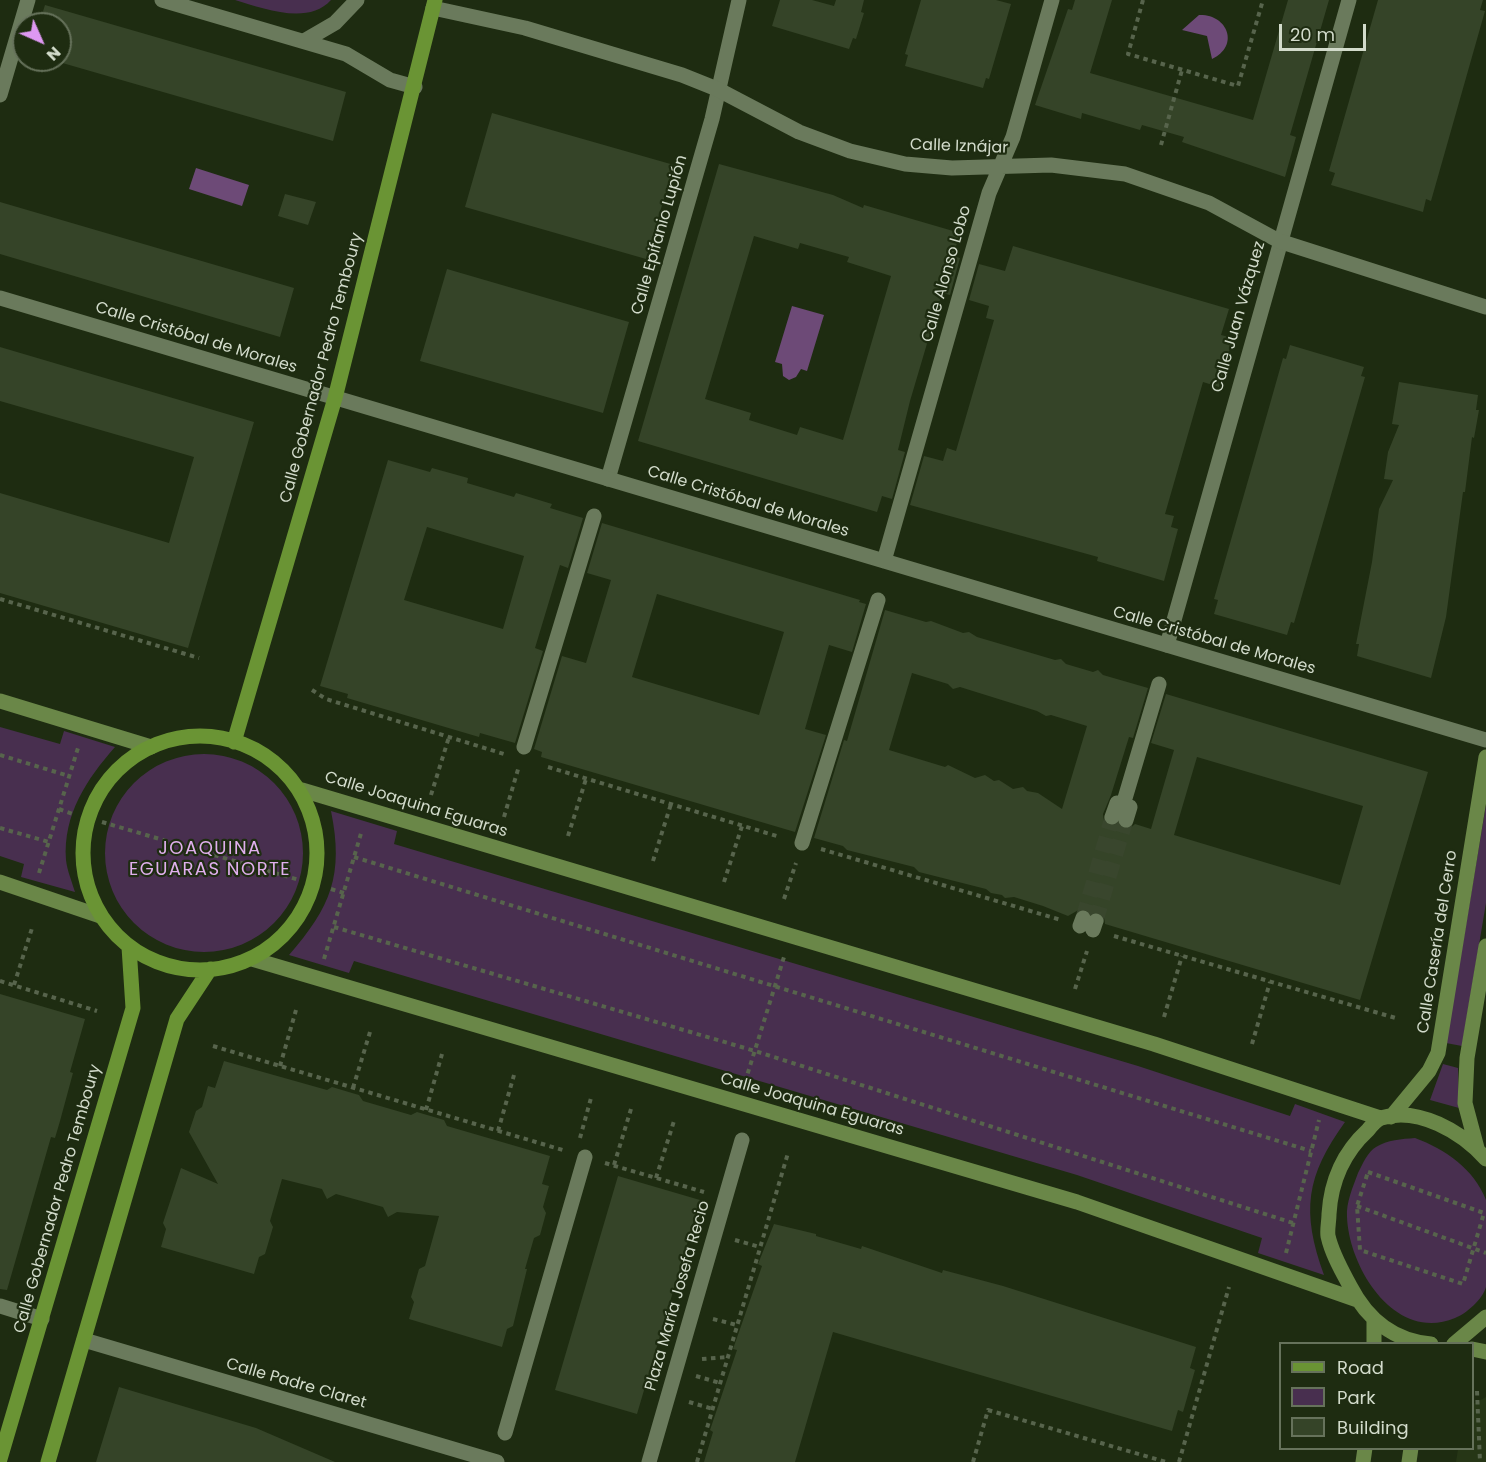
<!DOCTYPE html>
<meta charset="utf-8">
<style>
body{margin:0}
#map{position:relative;width:1486px;height:1462px;overflow:hidden;background:#1e2c11;font-family:Poppins,sans-serif}
canvas{display:block}
.legend{position:absolute;left:1279px;top:1342px;width:195px;height:108px;box-sizing:border-box;background:#1e2c11;border:2px solid #66725b;margin:0;padding:8px 10px;list-style:none;font-size:18px;color:#d2dbcb}
.legend li{display:flex;align-items:center;gap:12px;height:30px}
.legend b{width:30px;border:2px solid #66725b}
.north{position:absolute;left:12px;top:12px;width:60px;height:60px;box-sizing:border-box;background:#1e2c11;border:2px solid #66725b;border-radius:50%;rotate:135deg;font-size:16px;font-weight:700;line-height:24px;text-align:center;color:#d2dbcb}
.north::after{content:'';display:block;margin:auto;width:21px;height:27px;background:#de98f2;clip-path:polygon(50% 0,100% 100%,50% 72%,0 100%)}
.scale{position:absolute;left:1279px;top:24px;width:87px;height:27px;box-sizing:border-box;border:3px solid #d2dbcb;border-top:0;padding-left:8px;font-size:18px;line-height:21px;white-space:nowrap;color:#d2dbcb;-webkit-text-stroke:4px #1e2c11;paint-order:stroke}
</style>
<div id="map">
<canvas width="1486" height="1462"></canvas>
<ul class="legend">
<li><b style="height:8px;background:#6a9434"></b>Road</li>
<li><b style="height:16px;background:#482f4f"></b>Park</li>
<li><b style="height:16px;background:#354428"></b>Building</li>
</ul>
<div class="north">N</div>
<div class="scale">20 m</div>
</div>
<script>
const ctx = document.querySelector('canvas').getContext('2d');
ctx.lineJoin = 'round';
function fillPath(path, color) { ctx.fillStyle = color; ctx.fill(path, 'evenodd'); }
function strokePath(path, color, width, dash) { ctx.strokeStyle = color; ctx.lineWidth = width; ctx.lineCap = dash ? 'butt' : 'round'; ctx.setLineDash(dash || []); ctx.stroke(path); }
function label(font, color, halo, rows, align = 'center') {
  ctx.font = font + ' Poppins,sans-serif'; ctx.lineWidth = 4.5; ctx.setLineDash([]); ctx.textBaseline = 'middle'; ctx.strokeStyle = halo; ctx.fillStyle = color; for (const [text, x, y, turn = 0] of rows) {
    ctx.save(); ctx.translate(x, y); ctx.rotate((+turn || 0) * Math.PI / 180); ctx.textAlign = isNaN(turn) ? turn : align; if (halo) ctx.strokeText(text, 0, 0); ctx.fillText(text, 0, 0); ctx.restore();
  }
}
fillPath(new Path2D(`
 M1486 1397V1462H1456L1458 1449 1472 1448 1473 1404Z`), '#263616');
fillPath(new Path2D(`
 M235 0H331C308 26 262 8 235 0Z
 M0 727 60 744 64 731 115 747C87 779 63 814 66 860 67 870 72 882 75 892L21 877 24 864 0 856Z
 M105 853a99 99 0 1 1 198 0a99 99 0 1 1-198 0Z
 M1486 805V903L1462 1046 1446 1043Z
 M331 811 397 831 394 844 1138 1066 1290 1116 1295 1104 1345 1122C1306 1176 1301 1211 1324 1275L1258 1253 1262 1238 1077 1175 354 961 349 973 289 955C331 907 344 875 331 811Z
 M1443 1064 1458 1068 1459 1108 1430 1100Z
 M1415 1138C1445 1149 1474 1169 1486 1200 1486 1221 1486 1270 1486 1287 1483 1299 1466 1314 1455 1318 1395 1343 1349 1268 1347 1217 1346 1202 1353 1187 1358 1173 1362 1165 1368 1151 1376 1147 1387 1140 1402 1139 1415 1138Z`), '#482f4f');
fillPath(new Path2D(`
 M1199 15C1228 14 1240 46 1212 59L1207 36 1182 30Z
 M196 168 249 185 242 206 189 189Z
 M792 306 824 315 807 371 801 369 796 377 789 380 783 376 782 364 775 362Z`), '#6d4a77');
fillPath(new Path2D(`
 M780 0H812L834 6 836 0H864L861 12 864 13 856 39 853 38 849 49 772 26Z
 M921 0H996L1011 4 989 79 986 78 983 88 905 66 908 55 905 54Z
 M1075 0H1112L1090 73 1253 120 1288 0H1329L1290 135 1296 137 1285 177 1182 142 1184 137 1142 125 1140 130 1082 113 1081 119 1035 105 1068 9 1072 10Z
 M1378 0H1483L1480 10 1485 11 1431 201 1426 199 1423 212 1331 185 1335 173 1329 171Z
 M45 5 346 92 333 141 52 60H60V24H39Z
 M492 113 674 165 646 259 465 207Z
 M719 164 833 195 863 208 864 205 960 233 953 256 960 258 950 295 942 293 910 401 898 450 905 452 892 499 882 496 877 512 638 441ZM754 236 798 249 800 243 849 257 847 262 891 276 843 440 800 427 797 435 749 420 751 413 705 399Z
 M285 194 316 202 308 225 278 216Z
 M0 202 294 288 280 337 0 254Z
 M1013 246 1229 309 1221 335 1233 338 1219 387 1203 382 1165 514 1174 516 1171 527 1178 529 1164 581 1097 561 1098 557 910 505 924 456 943 461 947 448 956 451 994 320 986 318 989 306 969 300 979 264 1005 271Z
 M447 269 629 322 603 413 420 361Z
 M1290 345 1364 367 1361 376 1365 377 1294 623 1291 622 1287 635 1214 614 1218 600 1214 599 1268 411 1283 358 1286 359Z
 M0 347 254 422 188 648 0 593V493L169 543 194 457 0 401Z
 M1399 382 1478 395 1476 410H1479L1474 438 1472 437 1465 492H1463L1446 617 1431 678 1357 656 1359 644H1356L1372 562 1379 509 1393 480 1384 479 1388 452 1399 425 1392 424Z
 M388 460 430 472 432 468 468 478 467 483 514 497 516 493 552 504 550 508 583 518 568 568 560 565 535 648 543 651 515 743 480 733 479 737 347 698 348 694 320 686ZM427 527 524 556 503 629 404 600Z
 M602 523 860 600 859 602 866 604 852 652 829 645 805 729 826 735 795 832 541 757 542 752 534 749 562 656 586 663 611 580 587 573ZM657 594 784 632 759 715 632 677Z
 M885 610 926 622 931 621 963 633 969 632 977 637 1055 660 1061 659 1066 664 1093 672 1098 670 1103 675 1148 688 1133 738 1129 737 1111 795 1103 814 1104 823 1109 826 1118 825 1128 830 1135 824 1151 829 1174 750 1151 743 1166 694 1428 772 1360 1000 1105 924 1104 915 1099 912 1091 913 1082 908 1068 916 1043 906 1014 897 1005 898 1002 895 991 893 986 889 919 872 914 867 847 850 843 846 814 838 844 740 847 741ZM912 673 948 684 953 689 960 687 1037 711 1046 716 1051 715 1087 726 1062 809 1038 793 1027 791 1023 787 1013 789 999 780 994 781 985 775 975 778 948 765 945 767 889 750ZM1197 757 1363 806 1340 885 1174 835Z
 M0 994 85 1019 70 1072 73 1073 60 1121 55 1138 51 1137 7 1290 0 1289Z
 M224 1061 327 1090 332 1087 352 1093 359 1095 363 1101 411 1115 417 1112 444 1120 447 1126 550 1156 542 1184 549 1186 543 1207 546 1213 540 1235 534 1238 525 1269H527L513 1326 507 1329 502 1347 409 1319 414 1302 411 1297 419 1269 425 1266 439 1216 397 1212 388 1217 383 1207 336 1194 327 1199 322 1189 282 1179 270 1221 273 1227 265 1254 259 1257 254 1274 161 1247 166 1229 163 1223 181 1168 218 1184 189 1132 196 1111 202 1107 208 1086 215 1088Z
 M618 1176 700 1200 637 1414 555 1390Z
 M774 1224 816 1234V1236L861 1249 862 1246 942 1273 943 1270 1003 1286 1196 1347 1190 1368 1195 1370 1183 1412 1178 1410 1172 1431 833 1332 795 1462H704L713 1432 710 1430 737 1350 733 1349 762 1266 758 1264Z
 M119 1387 256 1428 335 1462H96Z`), '#354428');
strokePath(new Path2D(`
 M1083 918 1112 817
 M1096 921 1126 820`), '#39462d', 15, [15, 8]);
strokePath(new Path2D(`
 M1143 0 1128 54 1238 86 1263 0
 M1161 145 1182 70
 M0 599 199 658
 M312 690 326 699 504 754
 M0 755 69 776
 M548 767 780 837
 M431 795 449 737
 M59 809 73 814
 M504 817 519 766
 M102 822 299 880
 M0 828 49 842
 M568 836 586 779
 M821 849 1061 920
 M354 857 1311 1151
 M653 861 671 804
 M39 873 78 748
 M724 882 742 826
 M331 889 344 893
 M784 899 796 863
 M334 927 755 1051 1293 1223
 M1114 936 1399 1019
 M324 959 362 830
 M0 981 97 1011
 M14 985 33 925
 M1075 989 1087 951
 M1164 1017 1182 956
 M1252 1044 1270 982
 M213 1046 566 1151
 M280 1066 296 1010
 M745 1082 784 957
 M353 1088 370 1032
 M426 1110 442 1054
 M498 1131 514 1075
 M580 1138 591 1098
 M605 1163 704 1192
 M614 1165 631 1109
 M1368 1172 1484 1213 1463 1284 1360 1250 1357 1206Z
 M656 1178 674 1121
 M1357 1206 1486 1253
 M735 1240 760 1247
 M1286 1253 1319 1120
 M713 1319 737 1325
 M702 1359 728 1357
 M696 1376 720 1383
 M1477 1391 1480 1462
 M689 1402 713 1409
 M697 1462 788 1153
 M973 1462 988 1410 1166 1462
 M1179 1462 1229 1287`), '#57644c', 4, [4.5, 4.5]);
strokePath(new Path2D(`
 M524 747 594 516
 M1123 805 1159 684
 M1112 817 1117 803 1130 807 1126 820
 M802 843 878 600
 M1080 926 1083 918
 M1093 930 1096 921
 M505 1433 585 1157
 M649 1462 742 1140`), '#6a7a5c', 15);
strokePath(new Path2D(`
 M0 95 28 0
 M608 479 712 119 739 0
 M1167 645 1349 0`), '#6a7a5c', 15);
strokePath(new Path2D(`
 M162 0 346 54 390 80 415 87
 M433 8 525 28 682 75 717 89 799 132 850 151 905 164 952 168 1051 165 1125 174 1209 203 1279 241 1486 307
 M304 41 335 23 357 0
 M0 298 1486 740
 M884 561 989 193 1013 137 1052 0
 M0 1306 42 1319
 M84 1340 497 1462`), '#6a7a5c', 15);
strokePath(new Path2D(`
 M0 701 151 747
 M302 790 1154 1044 1380 1118
 M0 882 100 916
 M252 959 1077 1202 1357 1300
 M1391 1117 1429 1071 1438 1053 1486 757
 M1477 1148 1465 1103 1467 1058 1486 946
 M1374 1321V1344
 M1431 1344C1394 1341 1367 1319 1350 1286 1342 1271 1332 1254 1328 1236 1327 1230 1329 1221 1329 1214 1331 1180 1343 1153 1368 1130 1371 1126 1376 1120 1381 1118 1418 1106 1462 1132 1486 1159
 M1454 1344 1486 1317
 M1472 1349 1486 1352
 M1363 1462 1365 1448
 M1409 1462 1411 1448`), '#6a8748', 15);
strokePath(new Path2D(`
 M83 853a117 117 0 1 1 234 0a117 117 0 1 1-234 0Z
 M234 742 335 398 435 0
 M0 1459 133 1008 129 947
 M48 1462 177 1019 210 969`), '#6a9434', 15);
label('16px', '#d2dbcb', '#1e2c11', [
 ["Calle Iznájar",959,147,2],
 ["Calle Epifanio Lupión",660,235,-74],
 ["Calle Alonso Lobo",947,274,-74],
 ["Calle Juan Vázquez",1239,317,-74],
 ["Calle Cristóbal de Morales",196,338,17],
 ["Calle Gobernador Pedro Temboury",322,368,-75],
 ["Calle Cristóbal de Morales",748,502,17],
 ["Calle Cristóbal de Morales",1214,641,16],
 ["Calle Joaquina Eguaras",416,805,17],
 ["Calle Casería del Cerro",1438,942,-81],
 ["Calle Joaquina Eguaras",812,1105,16],
 ["Calle Gobernador Pedro Temboury",58,1199,-74],
 ["Plaza María Josefa Recio",678,1296,-74],
 ["Calle Padre Claret",296,1384,16]
]);
ctx.letterSpacing = '1.5px';
label('18px', '#e0afed', '#1e2c11', [
 ["JOAQUINA",210,849],
 ["EGUARAS NORTE",210,870]
]);
ctx.letterSpacing = '0px';
</script>
